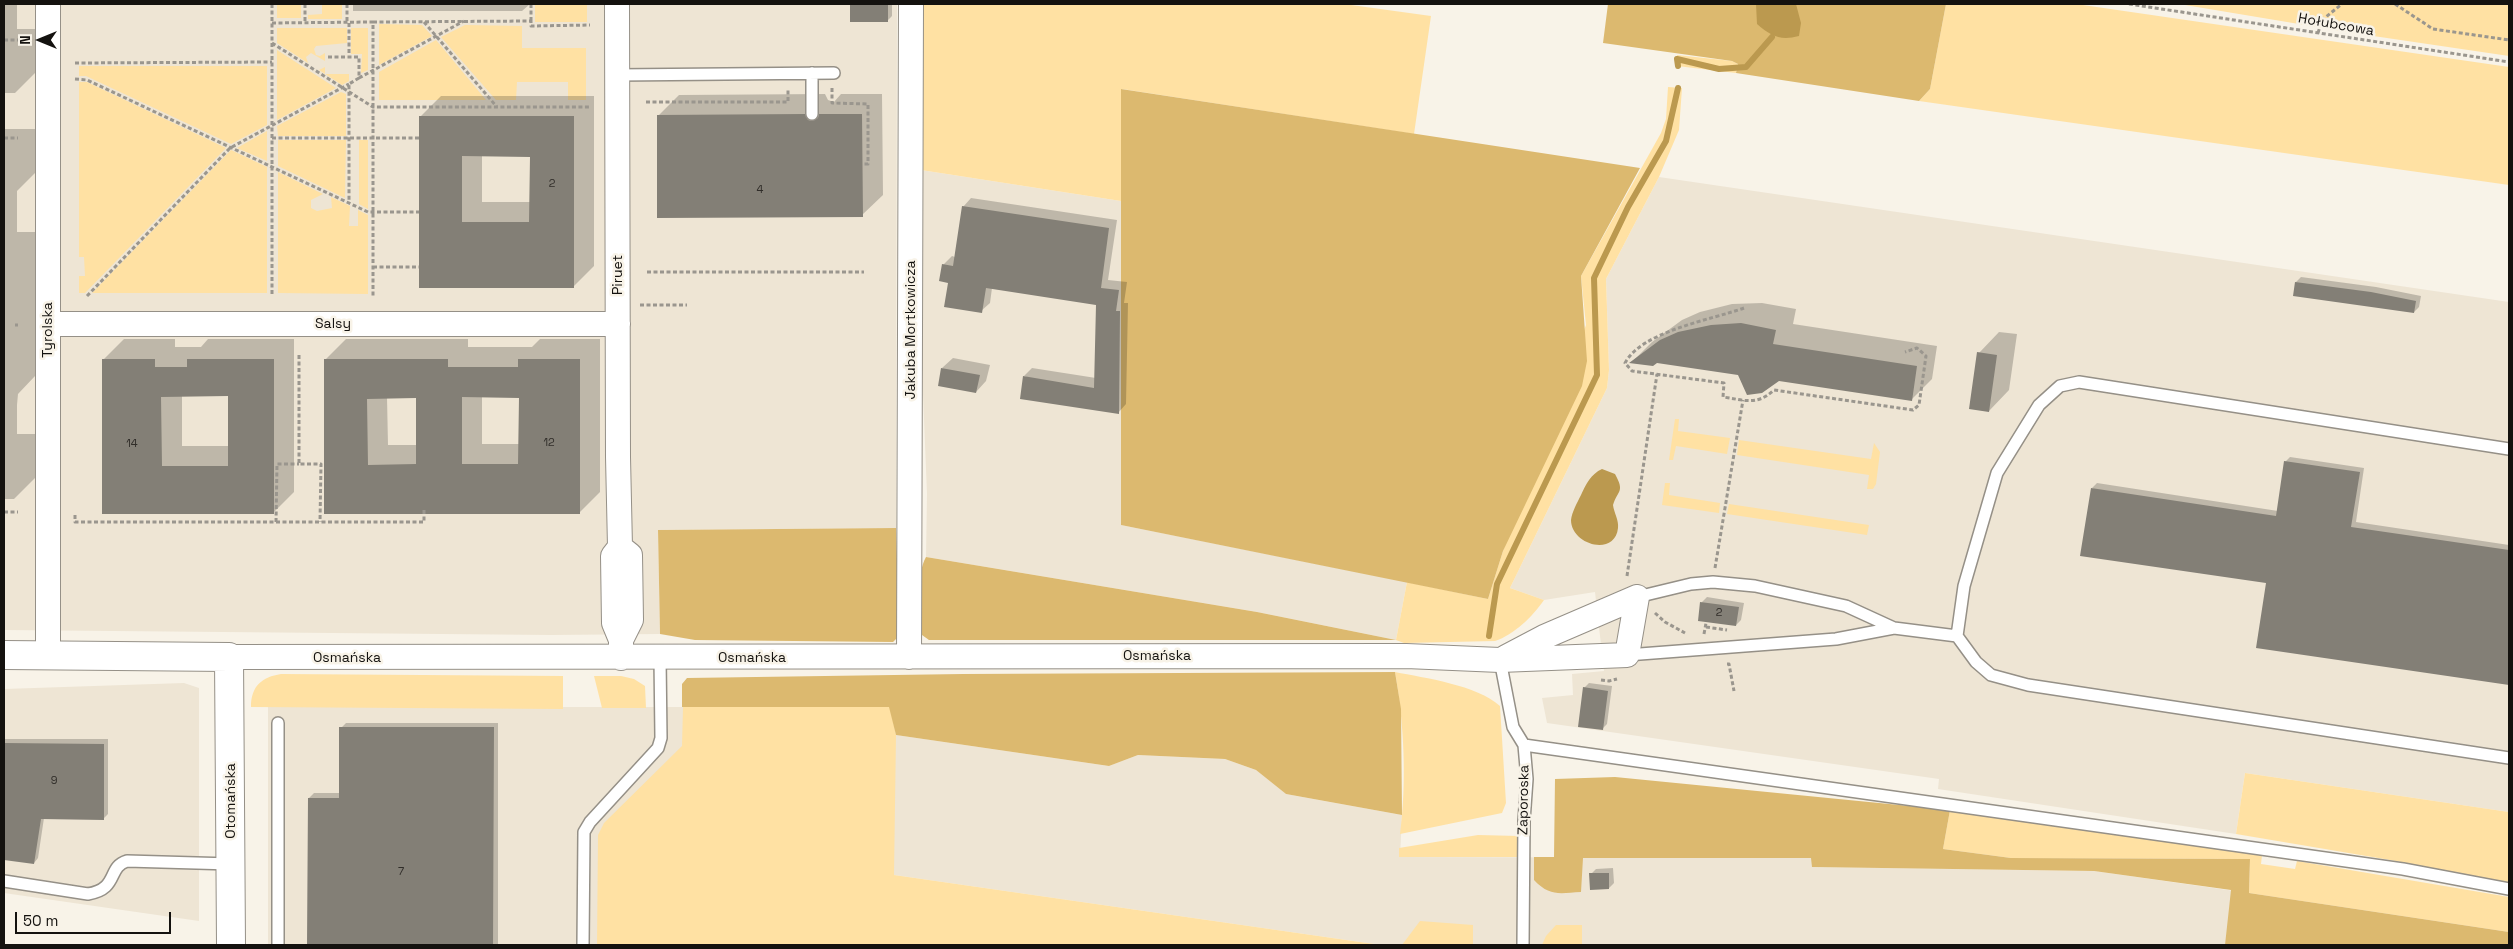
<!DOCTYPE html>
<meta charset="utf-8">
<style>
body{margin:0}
#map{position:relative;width:2513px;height:949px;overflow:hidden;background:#f8f3e8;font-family:"Space Grotesk",sans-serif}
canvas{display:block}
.frame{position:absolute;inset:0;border:5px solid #14120f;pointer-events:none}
.north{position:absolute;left:15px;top:15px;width:50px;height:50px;-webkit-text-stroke:4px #f8f3e8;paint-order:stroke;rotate:270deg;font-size:14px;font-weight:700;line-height:20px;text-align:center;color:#14120f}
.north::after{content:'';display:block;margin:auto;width:18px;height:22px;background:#14120f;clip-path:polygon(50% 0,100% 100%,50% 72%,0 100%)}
.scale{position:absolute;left:15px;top:912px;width:156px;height:22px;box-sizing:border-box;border:2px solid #14120f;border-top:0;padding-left:6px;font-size:15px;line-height:18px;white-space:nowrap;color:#14120f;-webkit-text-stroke:4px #f8f3e8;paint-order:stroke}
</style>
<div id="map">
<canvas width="2513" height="949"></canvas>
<div class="frame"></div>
<div class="north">N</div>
<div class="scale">50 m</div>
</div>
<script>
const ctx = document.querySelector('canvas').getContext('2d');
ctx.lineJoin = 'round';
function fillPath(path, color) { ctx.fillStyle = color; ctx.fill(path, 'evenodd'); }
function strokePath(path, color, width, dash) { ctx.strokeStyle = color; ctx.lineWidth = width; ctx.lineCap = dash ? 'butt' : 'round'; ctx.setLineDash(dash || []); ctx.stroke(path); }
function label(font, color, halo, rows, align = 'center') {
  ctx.font = font + ' "Space Grotesk",sans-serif'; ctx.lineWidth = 5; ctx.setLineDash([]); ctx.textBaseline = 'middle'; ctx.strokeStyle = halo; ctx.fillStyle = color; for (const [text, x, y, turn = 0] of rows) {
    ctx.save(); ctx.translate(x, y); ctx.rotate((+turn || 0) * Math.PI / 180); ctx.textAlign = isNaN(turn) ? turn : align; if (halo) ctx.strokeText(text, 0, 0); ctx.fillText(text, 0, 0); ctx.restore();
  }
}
fillPath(new Path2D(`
 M4 4H897L896 528 658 530 660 634 551 635 4 630Z
 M921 170 1121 201V525L1407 582 1396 640 1257 612 926 557 927 494 921 344Z
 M1659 177 2509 302V812L2245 773 2236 834 1938 789 1939 779 1547 723 1542 698 1573 695 1572 674 1604 671 1595 592 1544 600 1510 588 1607 388 1609 370 1606 279Z
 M184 683 199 688V921L4 893V689Z
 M268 707H890L896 735 1109 766 1138 755 1225 759 1256 770 1286 794 1402 815 1400 857 1812 858V867L2094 871 2249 893 2242 945H1381L894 875V945H268Z`), '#eee5d4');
fillPath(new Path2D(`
 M277 4H301V18H277Z
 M322 4H342V19H308V15L322 14Z
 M535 4H587V22H535Z
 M921 4H1344L1431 16 1414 134 1122 89 1121 201 921 170Z
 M1946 4H2076L2509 67V185L1919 101 1930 89Z
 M2179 4H2509V56L2353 33Z
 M379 24 422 25 432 36 379 65Z
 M465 25 522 26V48H586V100H568V82H517L516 100H496L441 37Z
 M277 28H347V43L316 46 314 49 316 55 320 56 325 53V61L311 53 306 57 308 63 277 43Z
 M351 28H368V70L361 73 362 54H351Z
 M436 40 486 100H379V72Z
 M277 50 336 88 277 120Z
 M1677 55 1732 61 1738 64 1736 73 1677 66Z
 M79 66H267V125L231 144 86 76H79Z
 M325 67V74H349V81L342 85 319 70Z
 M79 82H87L226 148 85 293H79V276H85L84 257H79Z
 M1668 87 1682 88 1679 130 1659 177 1606 279 1609 370 1607 388 1510 588 1544 600C1533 616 1514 635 1495 641L1404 643 1396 640 1407 582 1488 599 1503 551 1586 325 1581 276 1661 133 1666 119Z
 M341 92 346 94V136H278L277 126Z
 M267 131V161L237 148Z
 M278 140H346L345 198 278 166Z
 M359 140H368V209L359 204Z
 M231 150 267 167V293H92Z
 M278 172 323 194 311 200V208L317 211 332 208 331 197 350 206 349 226H358V210L368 215V294L278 293Z
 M1675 419H1679L1678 431 1730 438 1727 454 1676 446 1673 460H1669Z
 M1739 440 1871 459 1874 443 1880 452 1876 484 1873 489H1867L1869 475 1737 455Z
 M1665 483H1670L1669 495 1720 503 1719 513 1662 505Z
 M1729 504 1869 525 1867 535 1727 514Z
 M1395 672C1425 678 1477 685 1500 706L1506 803 1502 813 1400 834C1407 782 1404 723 1395 672Z
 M281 674 563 676V709L251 707C251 686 262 677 281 674Z
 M621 676 634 679 645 686 646 708H602L594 676Z
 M683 707H890L896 735 894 875 1381 945H597L598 835 604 823 682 746Z
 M2245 773 2509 812V884L2396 861 2236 834Z
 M1950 810 2224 847 2262 855 2261 864 2295 869 2297 861 2509 897V932L2249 893 2250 859 2011 858 1943 849Z
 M1478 835 1519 836V857H1399V848Z
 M1420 921 1473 925V945H1402Z
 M1556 925H1582V945H1542L1546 936Z`), '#ffe1a3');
fillPath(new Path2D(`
 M1608 4H1946L1930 89 1919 101 1736 73 1738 64 1732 61 1603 43Z
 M1121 89 1640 168 1581 276 1587 361 1582 386 1503 551 1488 599 1121 525Z
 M896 528 897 560H903L898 637 893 642 695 640 660 634 658 530Z
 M926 557 1257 612 1396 640H929L922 635C919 615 916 574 926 557Z
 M1395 672 1401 709 1402 815 1286 794 1256 770 1225 759 1138 755 1109 766 896 735 889 707H682V684L687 678 963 674Z
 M1615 777 1950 810 1943 849 2011 858 2250 859 2249 893 2509 932V945H2225L2231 890 2094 871 1812 867 1811 858H1583L1581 892C1560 893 1550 897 1534 880V857H1554L1555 779Z`), '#dcb96f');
fillPath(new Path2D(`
 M1756 4H1796L1801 23 1799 36C1780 41 1771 36 1757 24Z
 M1602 469 1615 474C1625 492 1618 490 1613 505 1614 513 1619 520 1618 528 1615 557 1571 545 1571 520 1572 512 1577 503 1581 495 1586 484 1591 474 1602 469Z`), '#bb994f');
fillPath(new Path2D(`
 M4 4H17V29H35V73L15 93H4Z
 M353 4H530L522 11H353Z
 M852 4H892V16L887 21H852Z
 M825 94 828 100 834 102 841 94H882L883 195 862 215 658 116 679 95Z
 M441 96H594V266L573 287H420V117ZM482 155H531V202H482Z
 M4 129H35V173L17 191V232H35V376L18 394 17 405V434H35V478L14 499H4Z
 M971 198 1117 220 1108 280 1127 282 1124 303H1128L1126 404 1118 413 1024 376 1032 368 1096 378 1098 304 992 288 990 303 981 311 949 281 943 265 952 256 955 257 963 207Z
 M2301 277 2376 287 2421 296 2419 307 2414 312 2294 295 2296 282Z
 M1762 303 1796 309 1793 324 1937 346 1932 379 1912 399 1657 362H1632L1652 342 1682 320 1700 312 1732 304Z
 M1999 332 2017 334 2009 390 1989 411 1979 353Z
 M124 339H175V347H201L208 339H294V492L273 513H103V360ZM229 395V446H182V396Z
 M346 339H468V347H532L540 339H600V492L580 512 325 513V360ZM482 396H520V444H482ZM387 397H417L418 445H388Z
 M953 358 990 365 986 381 976 392 942 368Z
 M2290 457 2364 468 2356 522 2509 545V684L2258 647 2268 582 2092 488 2097 483 2278 511 2285 462Z
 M1707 597 1744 603 1741 620 1736 625 1699 620 1702 602Z
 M1589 683 1612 686 1607 724 1602 729 1584 688Z
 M346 723H498V945H309V798L314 793H340L341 728Z
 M4 739H108V814L103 819 44 818 38 858 34 863 4 858Z
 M1613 868 1614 883 1609 888 1591 874 1596 869Z`), '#0003');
strokePath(new Path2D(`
 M1678 66 1677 59 1719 69 1746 67 1772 37
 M1489 636 1497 584 1597 375 1594 278 1628 207 1666 141 1678 88`), '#bb994f', 6);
fillPath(new Path2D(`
 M850 4H888V22H850Z
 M805 114 808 120 812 121 818 118 819 114H862L863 217 657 218V115Z
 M419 116H574V288H419ZM462 156 530 157 529 222H462Z
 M962 206 1109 228 1101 288 1119 290 1116 311H1120L1119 414 1020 399 1023 376 1094 388 1096 305 986 288 982 313 944 307 948 283 939 281 942 264 953 266Z
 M2295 282 2371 292 2416 301 2414 313 2293 296Z
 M1741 323 1776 330 1773 344 1917 366 1912 401 1779 381 1762 393 1747 395 1738 375 1657 363 1653 366 1629 363 1660 340 1678 332 1711 325Z
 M1977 352 1997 355 1989 412 1969 409Z
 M102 359H155V367H187V359H274V514H102ZM228 396V466H162L161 397Z
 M324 359H448V367H518V359H580V514H324ZM462 397 519 398 518 464H462ZM416 398V464L368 465 367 399Z
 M941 368 980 375 976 393 938 386Z
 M2284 461 2360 472 2351 527 2509 550V685L2256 648 2266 583 2080 556 2091 488 2276 516Z
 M1700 602 1739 607 1736 626 1698 621Z
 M1583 687 1608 691 1603 730 1578 727Z
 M339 727H494L493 945H307L308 798H339Z
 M4 743 104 744V820L41 819 34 864 4 860Z
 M1589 873H1609V889L1590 890Z`), '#837f76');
const lane = new Path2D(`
 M617 75 834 73
 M812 114V73
 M1637 597 1691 584 1713 582 1755 586 1846 606 1894 628
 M1957 636 1964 586 1997 473 2039 405 2060 386 2079 382 2509 449
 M1627 655 1836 639 1894 628 1957 636 1976 662 1991 675 2028 685 2509 758
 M1500 660 1513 727 1524 745 1527 779 1524 821 1523 945
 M1524 745 2403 869 2509 889
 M4 881 88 894C119 889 107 867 127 861L231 864
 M278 945V723
 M583 945 584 832 590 822 658 748 661 738 660 658`);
const street = new Path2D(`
 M48 4V656
 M617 4 618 457 620 547 613 556 614 623 621 640V658
 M48 324H618
 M620 547 630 555 631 620 621 640
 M229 657 1406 656 1500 660 1627 655 1637 597
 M909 657 911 4
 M1506 657 1544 637 1637 597`);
const secondary = new Path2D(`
 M4 655 229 657 231 945`);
strokePath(lane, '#959087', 14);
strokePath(street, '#959087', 26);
strokePath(secondary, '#959087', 30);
strokePath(new Path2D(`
 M272 4V296
 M305 4V23
 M347 4V23
 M531 4V21
 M2129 4 2509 62
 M2395 4 2433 29 2509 40
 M373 22 531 21V26L590 25
 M424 22 497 107
 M272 23 373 22V297
 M349 23V57
 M2318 33 2322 20 2342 4
 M4 40H18
 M272 43 373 107H590
 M328 57H359V78L349 84V202
 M75 63 272 62
 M359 78 464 21
 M75 79 87 80 368 212H419
 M832 88V103L868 104V164H863
 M646 102H788V88
 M4 138H18
 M272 138H419
 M373 267H419
 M647 272H864
 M87 296 230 148 349 84
 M640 305H687
 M1744 308C1711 320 1642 331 1625 363L1632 371 1724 383 1723 397C1744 400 1757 406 1774 390L1913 410 1919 405 1926 356 1917 348 1905 352
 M15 325H18
 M299 355V464H321L320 522
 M4 512H18
 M75 515V522H424V509
 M276 522 277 464H299
 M1715 568 1743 400
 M1627 576 1657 374
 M1655 613 1665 622 1685 633
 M1706 627 1727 630
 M1704 634 1706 623
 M1727 664H1729L1734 691
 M1601 680 1609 681 1617 679`), '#9a968e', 3, [4, 2.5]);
strokePath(lane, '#fff', 11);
strokePath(street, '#fff', 24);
strokePath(secondary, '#fff', 28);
label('11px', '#302d29', null, [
 ["2",552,184],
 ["4",760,190],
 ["12",549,443],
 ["14",132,444],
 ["2",1719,613],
 ["9",54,781],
 ["7",401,872]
]);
label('14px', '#14120f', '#f8f3e8', [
 ["Hołubcowa",2336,25,10],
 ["Piruet",618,275,-90],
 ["Salsy",333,324],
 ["Tyrolska",48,330,-90],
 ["Jakuba Mortkowicza",911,330,-90],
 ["Osmańska",1157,656],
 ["Osmańska",347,658],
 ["Osmańska",752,658],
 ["Zaporoska",1524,800,-89],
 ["Otomańska",231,801,-90]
]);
</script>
